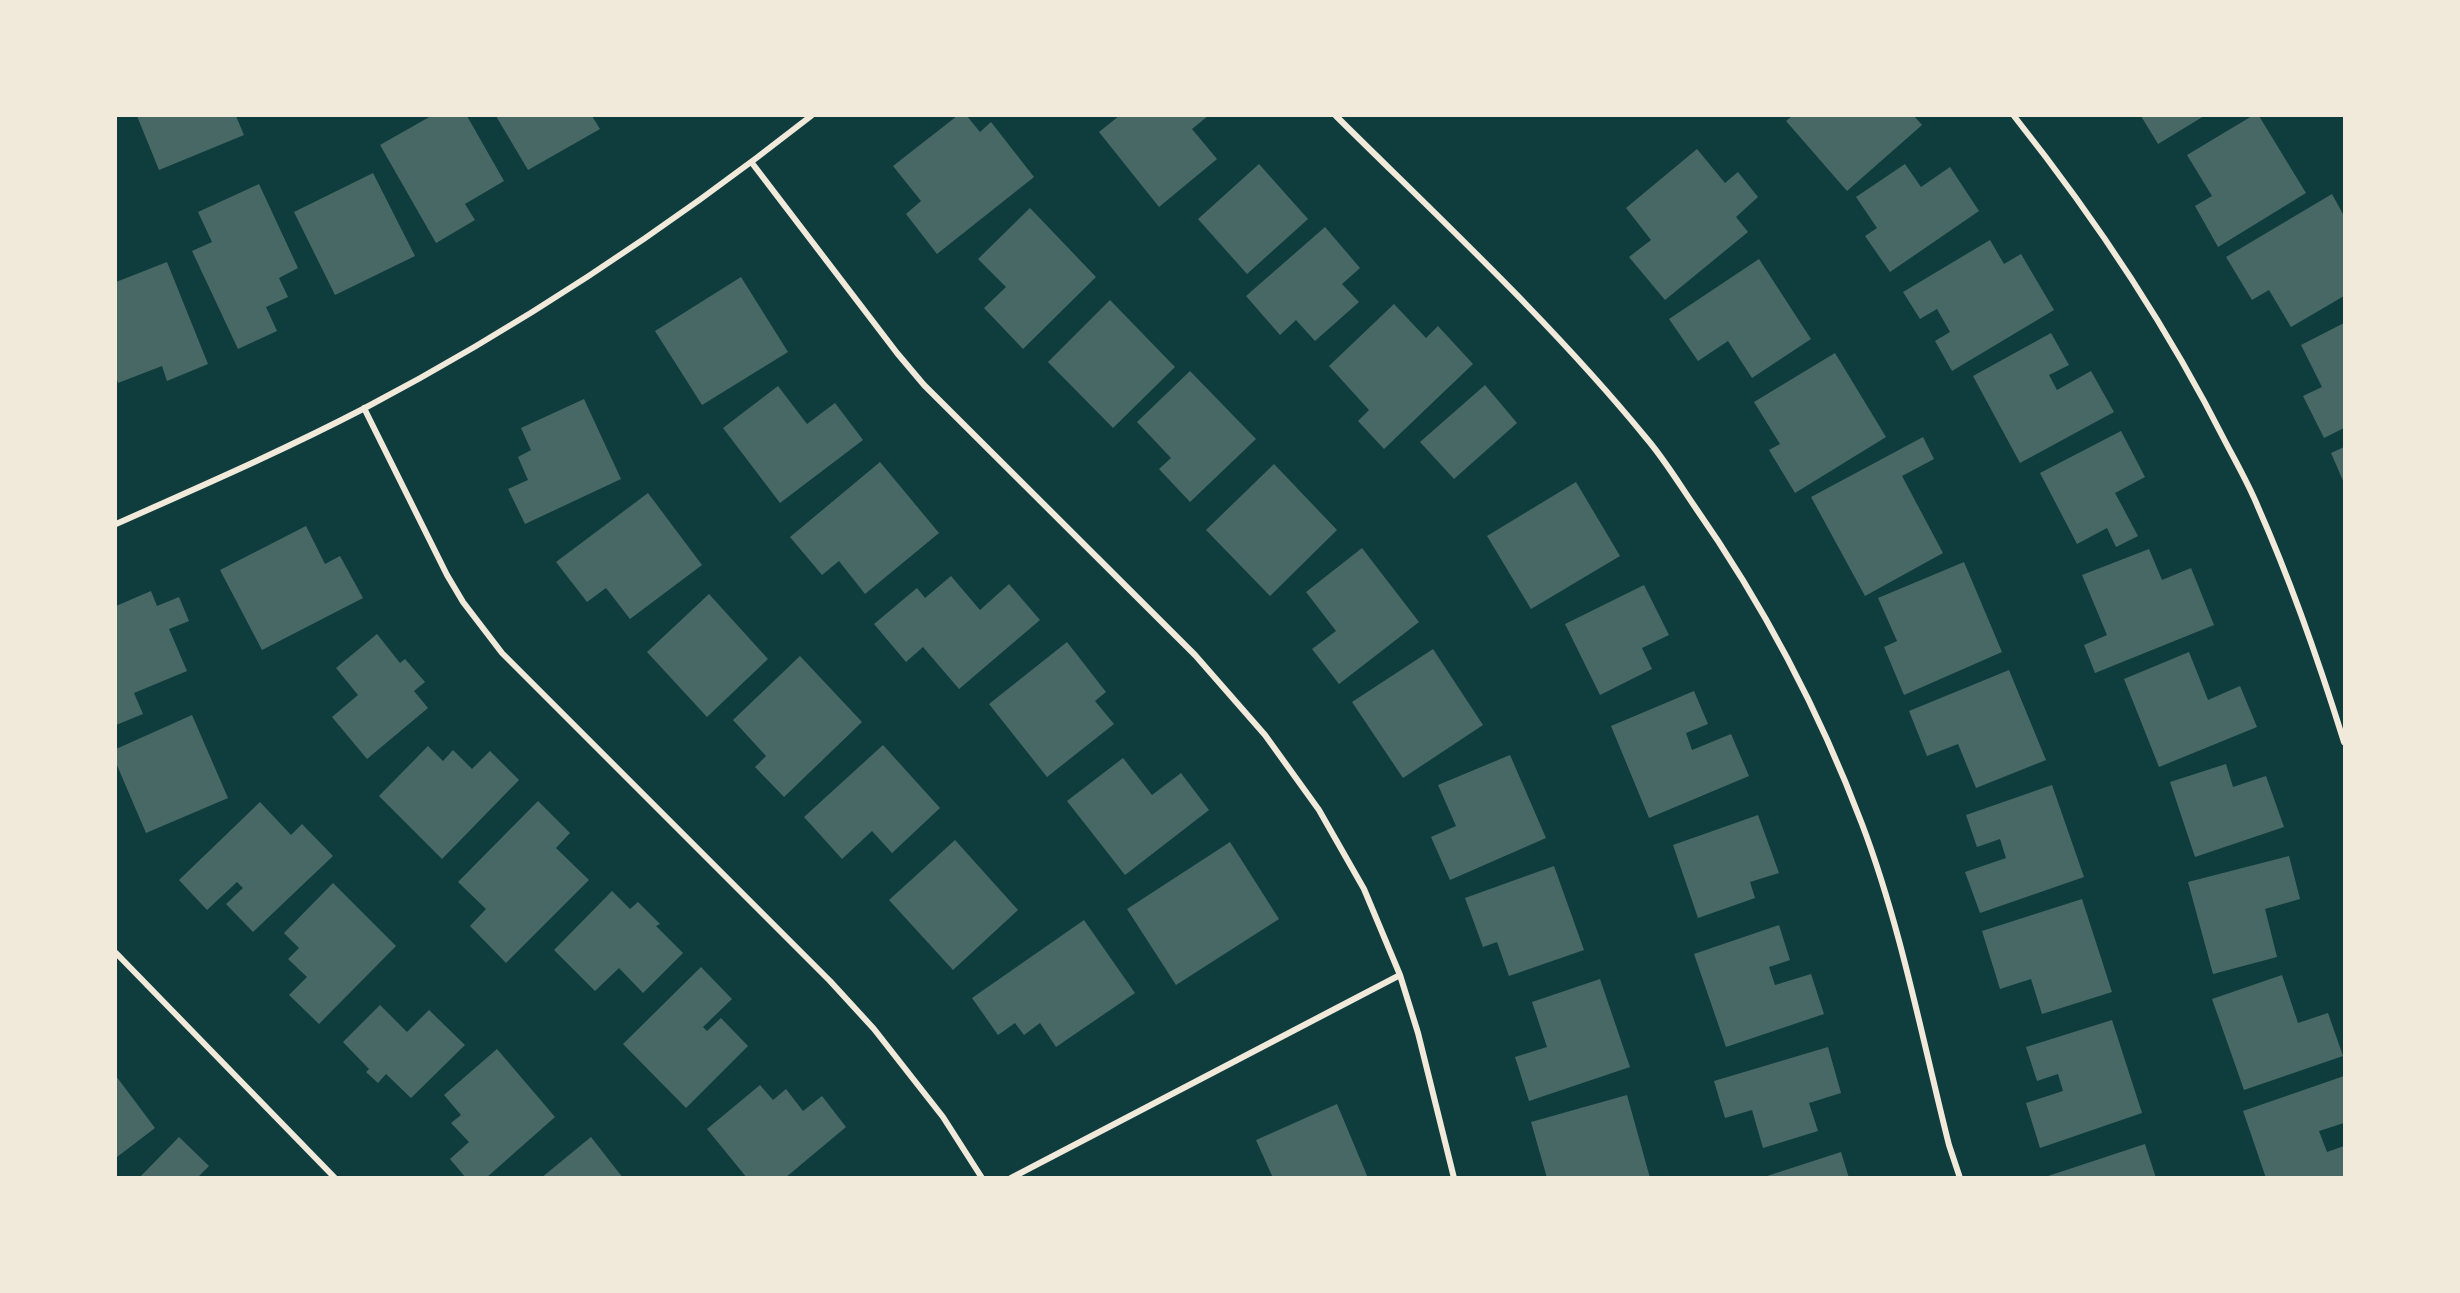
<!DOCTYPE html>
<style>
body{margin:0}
#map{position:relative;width:2460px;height:1293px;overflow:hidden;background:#0f3d3e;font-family:"Times New Roman",serif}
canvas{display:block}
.frame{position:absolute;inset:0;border:117px solid #f1e9da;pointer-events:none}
</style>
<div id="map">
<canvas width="2460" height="1293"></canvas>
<div class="frame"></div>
</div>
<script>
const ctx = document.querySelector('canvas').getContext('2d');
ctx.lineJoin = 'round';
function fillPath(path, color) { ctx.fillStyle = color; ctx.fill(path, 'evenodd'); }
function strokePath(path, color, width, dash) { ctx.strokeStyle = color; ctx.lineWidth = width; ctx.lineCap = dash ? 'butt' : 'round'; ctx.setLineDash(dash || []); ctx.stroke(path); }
fillPath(new Path2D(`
 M137 116H236L244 135 159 170Z
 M431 116H467L504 181 465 204 475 220 436 243 380 145Z
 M496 116H592L600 129 528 170Z
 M957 116H967L980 132 991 122 1034 177 937 254 906 214 921 201 893 166Z
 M1119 116H1208L1192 129 1217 159 1159 207 1099 132Z
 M1792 116H1914L1922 125 1847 191 1786 121Z
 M2141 116H2204L2158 144Z
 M2252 116H2259L2306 193 2218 247 2195 206 2212 196 2187 155Z
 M1697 149 1725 183 1738 172 1758 197 1736 217 1748 232 1665 300 1629 257 1651 240 1626 208Z
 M1259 164 1308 219 1247 274 1198 219Z
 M1905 164 1921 187 1950 167 1979 211 1890 272 1865 236 1877 228 1856 197Z
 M373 173 415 256 335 295 294 212Z
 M259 184 298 268 279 278 288 297 266 307 277 331 238 349 192 251 212 242 198 212Z
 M2332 194 2344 216V296L2291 327 2269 290 2252 300 2226 257Z
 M1030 208 1096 277 1023 349 984 308 1006 287 978 259Z
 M1325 227 1360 268 1342 284 1359 302 1315 341 1296 320 1280 335 1246 296Z
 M1990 240 2004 264 2021 254 2054 310 1952 371 1935 341 1950 332 1937 309 1920 319 1903 292Z
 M1759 259 1811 339 1752 378 1728 341 1698 361 1669 319Z
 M167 262 208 364 167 381 162 366 118 383 116 377V282Z
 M741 277 788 352 702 405 655 331Z
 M1110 300 1175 367 1113 428 1048 362Z
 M1394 304 1426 338 1438 326 1473 364 1384 449 1358 421 1369 410 1329 366Z
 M2344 323V428L2324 438 2303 396 2322 387 2301 345Z
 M2051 333 2069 365 2049 375 2057 390 2091 371 2114 412 2020 463 1973 376Z
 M1835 353 1886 437 1795 493 1769 450 1780 444 1754 402Z
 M1190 371 1256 439 1190 502 1159 469 1171 458 1137 422Z
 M1485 385 1517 423 1454 479 1420 442Z
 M778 386 807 424 835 403 863 440 780 503 723 428Z
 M584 399 621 479 525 524 508 489 528 480 518 457 531 450 521 428Z
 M2121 431 2145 477 2115 493 2138 536 2116 547 2107 528 2077 544 2040 473Z
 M1923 437 1934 459 1902 476 1943 553 1865 596 1811 497Z
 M2344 447V483L2331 453Z
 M880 462 939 533 865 594 839 561 822 575 790 537Z
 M1274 464 1337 530 1270 596 1206 530Z
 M1576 482 1620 556 1531 609 1487 536Z
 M648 493 702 565 630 619 606 588 587 602 556 562Z
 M306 526 325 564 340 556 363 598 262 650 220 570Z
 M1362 548 1419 622 1339 684 1312 649 1336 631 1306 592Z
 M2149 549 2162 580 2191 568 2214 625 2095 673 2084 645 2107 635 2082 575Z
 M1964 562 2002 652 1904 695 1884 647 1897 641 1878 598Z
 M951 576 980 610 1009 584 1040 620 959 689 923 647 906 662 874 624 917 588 925 598Z
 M1644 585 1669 635 1642 648 1652 669 1600 695 1565 624Z
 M151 591 157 606 179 597 189 621 169 629 187 671 134 693 143 714 116 725V606Z
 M709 594 768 659 707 717 647 652Z
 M377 634 400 663 405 659 425 682 414 691 428 708 367 759 332 717 358 695 336 668Z
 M1067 642 1106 692 1095 701 1114 724 1047 777 989 704Z
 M1433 649 1483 725 1403 778 1352 702Z
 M2189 652 2208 700 2240 686 2257 727 2159 767 2124 679Z
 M800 656 862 722 784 797 755 767 766 756 733 720Z
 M2009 670 2046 760 1976 788 1958 744 1927 756 1909 711Z
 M1694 691 1708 724 1686 733 1692 750 1731 734 1749 776 1649 818 1611 726Z
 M192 715 228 798 146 833 116 763V749Z
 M883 745 940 808 892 853 872 831 842 859 804 817Z
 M428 746 443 761 453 750 472 769 490 751 519 780 442 859 379 796Z
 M1510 755 1546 838 1450 880 1431 837 1456 826 1438 785Z
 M1123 758 1152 795 1181 773 1209 810 1125 875 1067 801Z
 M2226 764 2233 787 2266 776 2284 827 2195 857 2170 782Z
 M2052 785 2084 877 1980 913 1965 872 2006 858 2000 839 1977 847 1966 815Z
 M538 801 570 833 556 848 589 880 506 963 470 926 486 909 458 882Z
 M260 802 291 835 302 824 333 856 253 932 226 904 243 888 237 882 207 910 179 880Z
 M1758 815 1779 873 1750 882 1755 898 1698 918 1673 845Z
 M955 840 1018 910 953 970 889 900Z
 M1230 842 1279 919 1176 985 1127 909Z
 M2289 856 2300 899 2265 909 2277 957 2213 974 2188 882Z
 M1554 866 1584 950 1509 976 1497 942 1483 947 1465 898Z
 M333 883 396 946 319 1024 289 995 307 977 288 959 299 948 284 933Z
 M612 891 630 909 638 902 660 924 656 926 683 953 643 993 619 968 595 991 554 950Z
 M2082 899 2112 992 2042 1014 2031 979 2000 989 1982 931Z
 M1084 920 1135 993 1056 1047 1040 1023 1024 1035 1015 1023 998 1035 972 998Z
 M1779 925 1790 960 1769 967 1775 985 1811 974 1824 1014 1726 1047 1694 954Z
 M701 967 732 999 703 1027 707 1031 721 1018 748 1046 686 1108 623 1044Z
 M2282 975 2298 1023 2328 1013 2343 1056 2244 1090 2212 999Z
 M1600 979 1630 1067 1529 1101 1515 1057 1547 1047 1532 1002Z
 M380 1005 407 1032 429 1010 465 1045 411 1098 386 1074 378 1083 366 1072 369 1069 343 1042Z
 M2112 1020 2142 1113 2040 1148 2026 1103 2063 1091 2058 1074 2037 1081 2026 1047Z
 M1828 1047 1841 1093 1809 1103 1818 1131 1763 1148 1752 1110 1725 1118 1714 1081Z
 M497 1049 555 1117 486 1178H466L450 1159 469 1142 451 1123 461 1115 444 1095Z
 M116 1076 155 1128 117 1157 116 1155Z
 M2344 1076V1123L2319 1131 2327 1152 2344 1146V1178H2266L2243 1111Z
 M760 1085 773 1100 786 1089 803 1111 822 1096 846 1127 785 1178H747L707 1129Z
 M1627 1095 1650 1178H1547L1531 1122Z
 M1337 1104 1368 1178H1273L1256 1140Z
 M179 1137 209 1166 197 1178H139Z
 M591 1137 623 1178H541Z
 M2145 1144 2156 1178H2046L2045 1177Z
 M1841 1152 1849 1178H1764V1177Z`), '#486865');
strokePath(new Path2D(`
 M1336 116C1442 221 1552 323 1647 439 1664 459 1678 482 1693 504 1763 604 1819 710 1862 824 1901 927 1922 1038 1949 1145L1960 1178
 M2014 116C2095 218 2167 326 2226 443 2237 464 2249 485 2258 507 2292 584 2319 662 2344 742
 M752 163 897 353 924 385 1195 655 1265 735 1319 810 1364 889 1400 975 1418 1033 1454 1178
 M364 408 447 575 463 602 502 653 830 981 874 1029 943 1117 982 1178
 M116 524C199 487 282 451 363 409 521 326 671 226 811 116
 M116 953 335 1178
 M1011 1178 1400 975`), '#f1e9da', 6);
</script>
